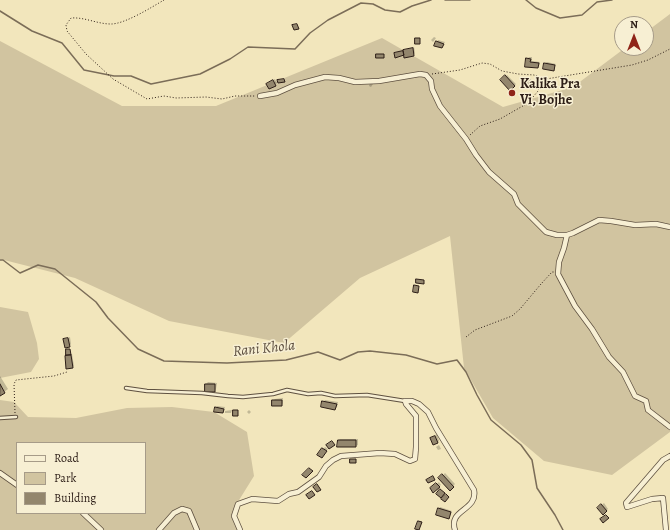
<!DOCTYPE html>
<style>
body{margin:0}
#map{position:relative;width:670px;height:530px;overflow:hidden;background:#f2e6bc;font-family:Alegreya,serif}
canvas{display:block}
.legend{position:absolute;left:16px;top:442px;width:130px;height:72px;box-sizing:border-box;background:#f7efd3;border:1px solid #a69b88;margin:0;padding:5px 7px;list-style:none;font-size:12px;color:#2d1e17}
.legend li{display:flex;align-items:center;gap:8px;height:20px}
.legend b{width:20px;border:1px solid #a69b88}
.north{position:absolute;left:614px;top:16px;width:40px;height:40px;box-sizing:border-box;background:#f7efd3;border:1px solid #a69b88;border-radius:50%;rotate:0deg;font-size:11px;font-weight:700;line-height:16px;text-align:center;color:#2d1e17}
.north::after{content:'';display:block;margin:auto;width:14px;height:18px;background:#8f2418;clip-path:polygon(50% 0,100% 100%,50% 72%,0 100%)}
</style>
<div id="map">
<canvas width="670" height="530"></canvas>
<ul class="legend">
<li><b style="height:5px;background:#f7efd3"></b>Road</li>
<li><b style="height:11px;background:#d1c4a0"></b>Park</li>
<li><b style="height:11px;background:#93866d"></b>Building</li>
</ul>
<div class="north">N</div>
</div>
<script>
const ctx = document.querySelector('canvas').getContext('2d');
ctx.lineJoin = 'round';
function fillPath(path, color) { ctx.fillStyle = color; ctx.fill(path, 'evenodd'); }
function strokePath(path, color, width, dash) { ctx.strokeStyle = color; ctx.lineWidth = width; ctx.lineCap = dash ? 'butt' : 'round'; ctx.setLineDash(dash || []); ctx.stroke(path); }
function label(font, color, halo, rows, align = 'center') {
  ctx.font = font + ' Alegreya,serif'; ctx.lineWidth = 3; ctx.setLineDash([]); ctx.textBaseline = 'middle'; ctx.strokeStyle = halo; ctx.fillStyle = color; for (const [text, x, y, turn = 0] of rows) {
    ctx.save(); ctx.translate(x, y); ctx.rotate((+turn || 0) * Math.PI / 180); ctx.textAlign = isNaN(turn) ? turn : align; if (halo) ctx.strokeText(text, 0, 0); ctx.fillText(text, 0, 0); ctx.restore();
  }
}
fillPath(new Path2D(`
 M670 14V432L612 475 544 461 493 418 464 368 450 236 360 278 284 343 169 321 75 278 0 259V41L122 106H216L382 38 503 107 573 87 625 48H646V32Z
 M0 307 28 312 37 343 39 359 31 372 0 378Z
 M0 400 14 402 28 417 76 418 127 408 172 407 214 412 247 432 254 476 236 505 238 530H0ZM17 443H145V513H17Z`), '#d1c4a0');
fillPath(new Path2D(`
 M434 37 436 38 433 42 431 40Z
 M438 40 445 42 442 47 437 42Z
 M414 47 415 53 414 55 395 54 397 52Z
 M529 57H532V61L540 62 539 66 538 67 526 66 527 59Z
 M547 62 556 64 554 70 545 63Z
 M507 75 516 84 510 90 501 80Z
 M529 77 533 82 531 84 525 80Z
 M275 79 277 83 270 88 269 82Z
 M370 83 373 84 371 87 369 86Z
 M70 337 71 344 70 346 64 340Z
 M67 349H70L71 354H72L74 366 72 368 66 356 67 355Z
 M0 376 8 389 0 395Z
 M208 382 217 383 216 389 215 391 206 384Z
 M283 398V403L282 405 273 401 275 399Z
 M325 400 338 402 337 407 335 409 323 402Z
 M217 406 225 407 224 411 223 412 216 408Z
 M232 410 231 413H225V411Z
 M249 410 251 412 249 414 247 412Z
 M437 434 439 441 438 442 431 438Z
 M340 439H358V445L356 446 339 440Z
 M439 445 441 449 438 450 436 447Z
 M325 447 328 449 323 455H318Z
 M445 473 455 484 450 489 440 478Z
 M439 482 441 485 433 491 431 488Z
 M604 503 608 509 603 513 598 508Z
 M440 507 452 511 448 518 439 509Z`), '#0003');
strokePath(new Path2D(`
 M445 0H470
 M526 0 536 8 560 18 582 15 597 2 612 0
 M0 11 32 31 62 43 84 70 114 76H131L151 84 200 74 230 59 248 47 295 49 310 33 328 20 361 3 373 4 385 10 400 12 412 6 431 0
 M0 260H3L20 273 38 265 55 269 96 302 108 318 138 349 164 361 227 363 286 360 318 352 340 360 358 352 370 351 406 355 437 364 457 360 466 372 477 395 491 420 521 445 532 460 537 488 555 515 563 530`), '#7b6d58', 1.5);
const building = new Path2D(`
 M297 24 299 29 294 30 292 25Z
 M415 38H420V44H415Z
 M436 41 444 44 442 48 434 46Z
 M413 48 414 56 404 58 403 50Z
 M403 51 404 55 395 58 394 53Z
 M376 54H384V58H376Z
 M526 58 531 59 530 62 539 63 538 68 525 67Z
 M544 63 555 65 554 71 543 69Z
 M505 75 515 86 510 91 500 80Z
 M527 78 532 84 527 88 522 81Z
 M284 79 285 82 278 83 277 80Z
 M273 80 276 86 269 89 266 84Z
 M416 279 424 280V284L416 283Z
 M414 285 419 286 418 293 413 292Z
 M68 338 70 347 65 348 63 339Z
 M66 349H70L71 355H66Z
 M71 355 73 368 66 369 65 356Z
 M0 384 5 393 0 396Z
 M205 384H215V392H205Z
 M272 400H282V406H272Z
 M322 401 337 404 335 410 321 407Z
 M215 407 224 409 223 413 214 412Z
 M233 410H238V416H233Z
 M435 436 438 443 433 445 430 438Z
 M338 440H356V447H337Z
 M332 441 335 445 329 449 326 445Z
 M322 448 327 451 322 458 317 455Z
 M350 459H356V463H350Z
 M309 468 313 471 306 478 302 475Z
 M442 474 454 487 450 491 438 478Z
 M433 476 435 480 428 483 426 480Z
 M436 483 440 487 433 493 430 488Z
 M317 484 321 490 317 492 313 487Z
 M440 489 445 493 441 498 436 494Z
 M312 491 315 495 309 499 306 495Z
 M446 494 449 497 445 502 441 499Z
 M601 504 607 511 603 515 597 508Z
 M438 508 451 512 449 519 436 515Z
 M606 515 609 518 603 523 600 519Z
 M418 521 422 522 419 530 415 529Z`);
fillPath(building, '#93866d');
strokePath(building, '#2d1e17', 1);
const service = new Path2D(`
 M126 388 147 391 202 393 228 396 243 397 273 394 287 390 308 394 321 393 335 396 367 395 405 401
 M0 418 16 417`);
const minor = new Path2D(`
 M260 96 277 93 295 85 325 77 339 78 355 82 379 81 420 74 426 75 431 81 432 89 440 106 466 139 476 155 489 172 514 194 518 204 546 232 557 235H567L573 233 599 220 611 221 635 225 656 224 670 227
 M567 235 564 248 559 262 558 274 575 306 592 329 609 357 623 372 635 396 646 401 648 410 670 427
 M0 473 17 485
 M83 513 101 530
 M159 530 174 513 182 509 189 511 197 530
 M240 530 234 516 238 504 252 499 278 501 289 494 298 492 319 477 326 466 333 460 341 456 380 453 395 454 410 461 415 459 416 447V416L406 404 405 401H412L419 404 428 412 436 428 474 490C478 511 448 509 455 530
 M666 530 663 498 652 499 627 507 626 503 663 460 670 456`);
strokePath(service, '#5e5040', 4.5);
strokePath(minor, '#5e5040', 6);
strokePath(new Path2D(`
 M164 0C152 7 125 24 111 24 97 24 85 17 71 18L66 25 67 31 86 54 113 79 147 99 164 96 176 98 206 97 222 99 235 96H255
 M432 74 460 70 482 63 490 64 502 71 518 74 534 75 545 79
 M470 135 480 126 500 119 528 103 538 91 541 81 546 79 632 65 648 60 670 49
 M466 337 475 330 512 316 520 309 541 284 552 272H554
 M15 413 14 384 16 380 54 376 67 372`), '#2d1e17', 1, [1, 2]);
strokePath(service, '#f7efd3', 2.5);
strokePath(minor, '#f7efd3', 4.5);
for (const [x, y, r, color] of [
 [512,93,4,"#8f2418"]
]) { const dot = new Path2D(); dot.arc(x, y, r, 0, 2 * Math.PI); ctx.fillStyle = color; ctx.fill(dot); strokePath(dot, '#f7efd3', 1.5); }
label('bold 14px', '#2d1e17', '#f7efd3', [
 ["Kalika Pra",520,85],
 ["Vi, Bojhe",520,101]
], 'left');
label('italic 15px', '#5a4c3d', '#f7efd3', [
 ["Rani Khola",264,349,-6]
]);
</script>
